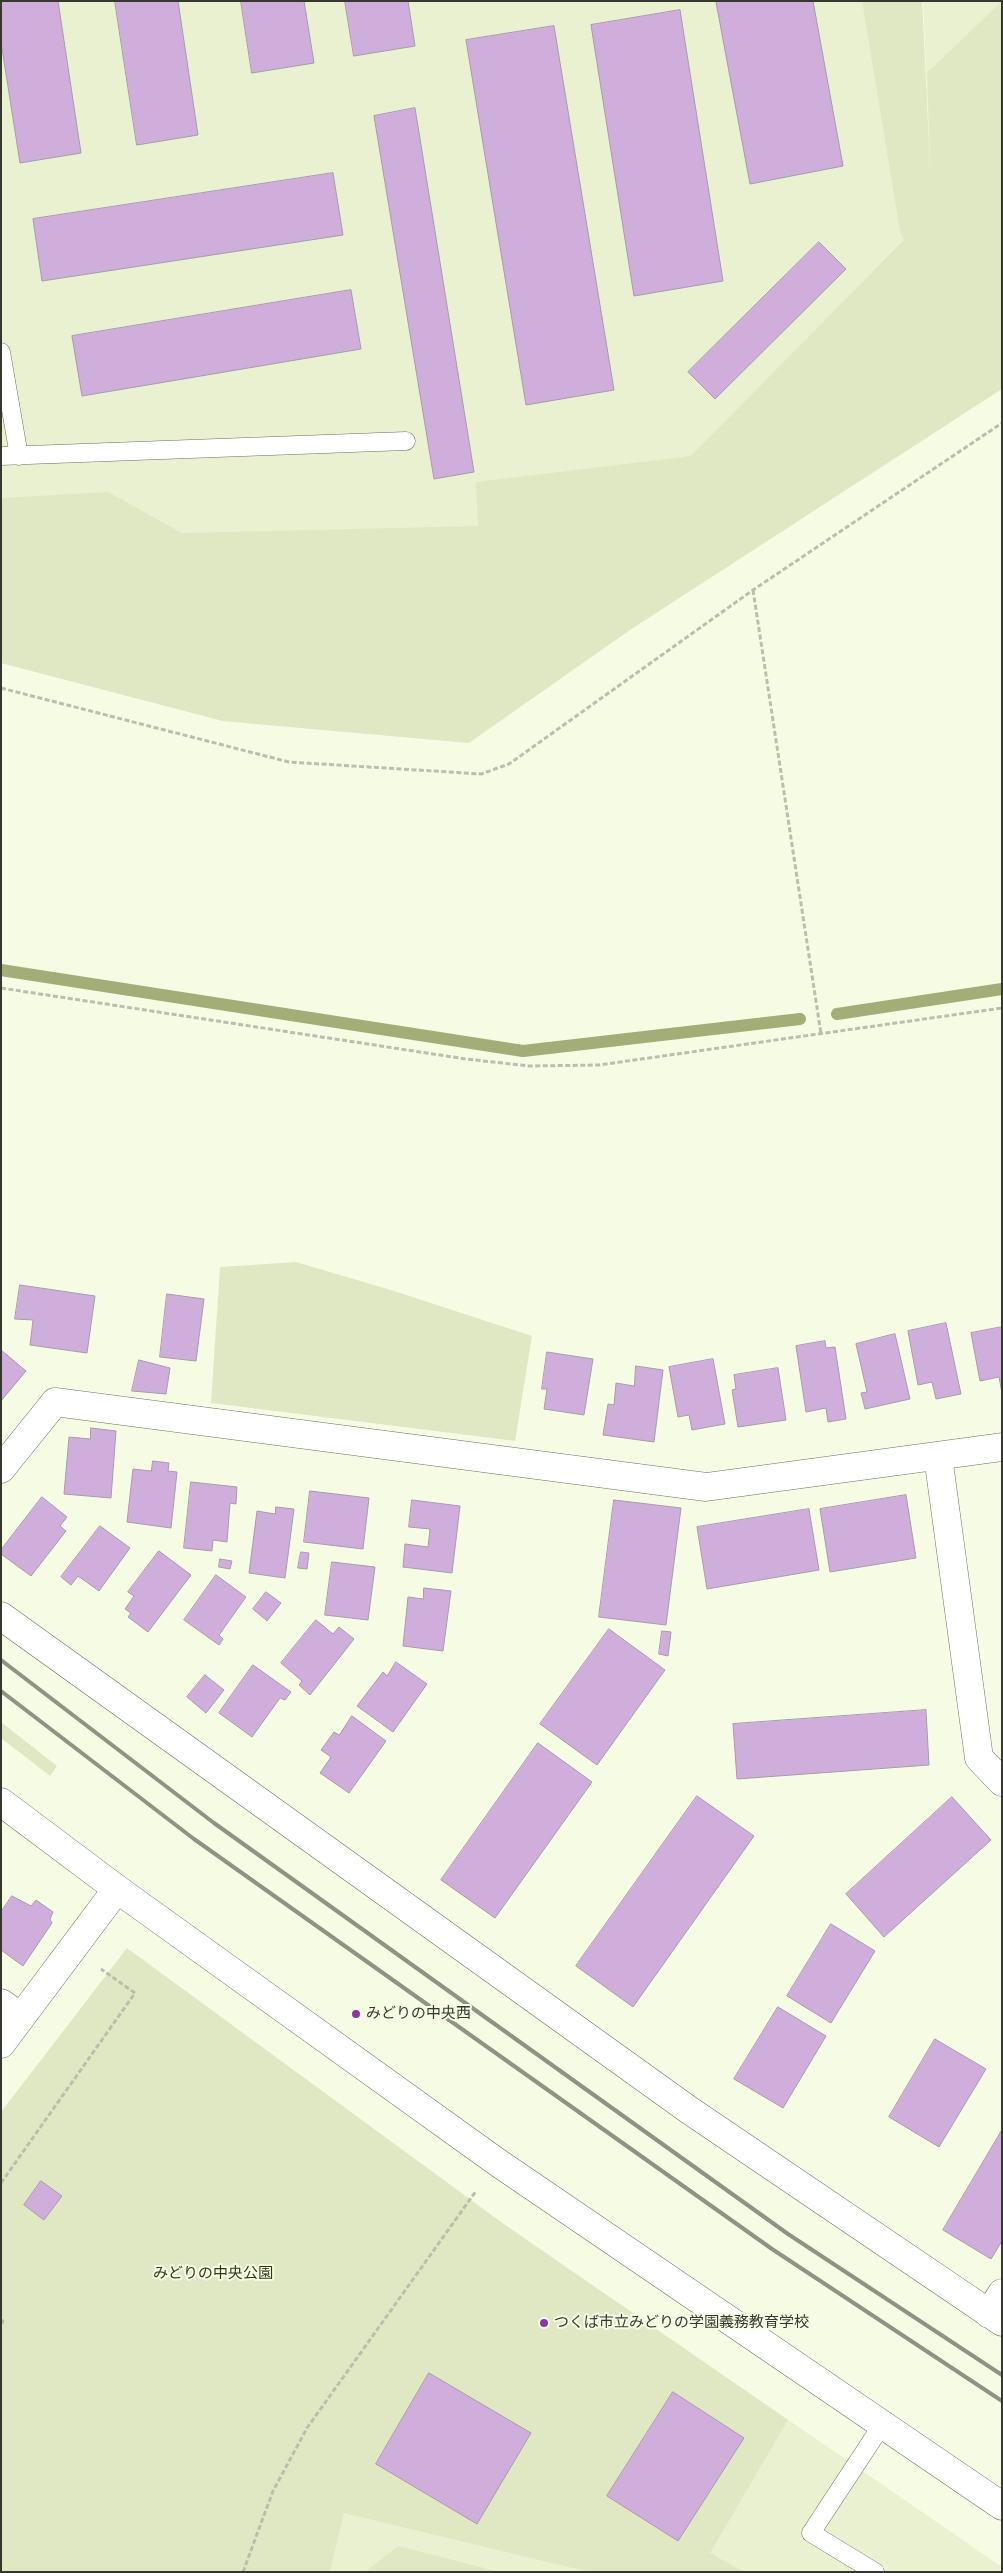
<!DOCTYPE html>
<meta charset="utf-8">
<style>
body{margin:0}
#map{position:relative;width:1003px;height:2573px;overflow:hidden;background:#f6fce4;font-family:"Fira Sans Condensed",sans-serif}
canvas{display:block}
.frame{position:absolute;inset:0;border:2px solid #36382f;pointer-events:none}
</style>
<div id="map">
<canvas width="1003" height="2573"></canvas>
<div class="frame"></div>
</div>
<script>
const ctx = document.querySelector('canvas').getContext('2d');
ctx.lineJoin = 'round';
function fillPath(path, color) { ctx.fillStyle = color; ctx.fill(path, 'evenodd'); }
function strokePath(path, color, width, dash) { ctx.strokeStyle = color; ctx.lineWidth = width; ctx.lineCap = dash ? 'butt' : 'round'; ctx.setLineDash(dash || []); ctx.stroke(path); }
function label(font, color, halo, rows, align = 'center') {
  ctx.font = font + ' "Fira Sans Condensed","Noto Sans JP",sans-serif'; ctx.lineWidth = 4; ctx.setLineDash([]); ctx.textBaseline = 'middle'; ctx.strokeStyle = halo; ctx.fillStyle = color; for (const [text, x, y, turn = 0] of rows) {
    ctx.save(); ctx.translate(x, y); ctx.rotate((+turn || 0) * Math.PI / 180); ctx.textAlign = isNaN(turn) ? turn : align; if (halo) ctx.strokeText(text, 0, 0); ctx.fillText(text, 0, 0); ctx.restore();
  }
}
fillPath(new Path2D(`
 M1 1H922L931 187 923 1H1002V276L469 743 223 721 1 663Z
 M508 2227 1002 2567V2572H330L364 2427Z`), '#e9f1d1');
fillPath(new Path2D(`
 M862 1H922L931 187 927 73 1002 1V389L630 630 469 743 223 721 1 663V498L108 492 182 533 478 526 476 482 691 456 904 240 900 231Z
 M296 1262 391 1290 532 1336 515 1441 211 1403 220 1267Z
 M1 1722 57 1766 50 1776 1 1738Z
 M127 1948 508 2227 788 2420 710 2553 744 2572H589L344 2513 330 2572H1V2112Z
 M398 2546 500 2572H365Z`), '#e0e8c3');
strokePath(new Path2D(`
 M1 970 523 1051 800 1019
 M837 1014 1002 989`), '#a2ad78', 12);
const building = new Path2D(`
 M1 1H58L81 153 20 163 1 42Z
 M115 1H178L198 135 137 145Z
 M241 1H304L314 63 252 73Z
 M345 1H408L415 46 354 56Z
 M722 1H813L843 166 750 184 716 2Z
 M680 10 723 281 634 296 591 25Z
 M554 26 614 390 526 405 466 40Z
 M415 108 474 472 434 479 374 116Z
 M333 173 343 235 42 281 33 219Z
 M819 242 846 269 715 399 688 372Z
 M351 290 361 349 82 396 72 336Z
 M20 1285 95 1296 87 1353 30 1345 33 1320 15 1319Z
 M167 1294 204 1299 196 1361 160 1357Z
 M946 1323 961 1394 936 1399 932 1382 918 1385 908 1331Z
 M1002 1327V1393L999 1377 980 1381 971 1333Z
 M895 1334 910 1399 865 1409 861 1393 867 1392 856 1344Z
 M825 1341 826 1348 835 1347 846 1419 828 1422 826 1408 806 1412 796 1346Z
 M1 1350 26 1371 1 1401Z
 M547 1352 593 1359 584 1415 544 1409 547 1389H542Z
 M713 1359 725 1424 692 1430 689 1415 678 1417 669 1367Z
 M139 1360 170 1368 166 1394 132 1391Z
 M636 1366 663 1370 654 1442 603 1435 608 1404 614 1405 616 1383 634 1386Z
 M778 1368 786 1420 738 1427 732 1390 736 1389 734 1375Z
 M91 1428 116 1431 111 1498 64 1494 69 1437 90 1439Z
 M153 1461 169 1463 168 1471 177 1472 171 1528 127 1522 133 1469 151 1471Z
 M191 1482 237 1487 236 1504 230 1503 227 1542 213 1540 212 1551 184 1548Z
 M310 1491 369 1498 363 1549 304 1542Z
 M906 1495 916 1558 830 1572 820 1509Z
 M42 1497 67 1517 60 1526 66 1531 31 1576 1 1554V1550Z
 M412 1500 460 1506 452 1573 403 1567 405 1544 428 1547 430 1529 409 1527Z
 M614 1500 681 1508 666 1625 599 1617Z
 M276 1507 294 1509 285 1578 249 1573 257 1511 275 1514Z
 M809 1509 819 1570 707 1589 697 1527Z
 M100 1526 130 1548 99 1591 78 1576 71 1585 61 1577Z
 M159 1551 191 1575 148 1632 128 1617 131 1613 125 1609 134 1596 128 1592Z
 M301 1552 309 1553 307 1569 298 1568Z
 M220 1559 232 1561 230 1569 219 1567Z
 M332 1562 375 1567 368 1620 325 1615Z
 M216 1575 246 1597 219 1635 223 1639 219 1645 184 1620Z
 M424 1588 451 1591 443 1651 403 1646 408 1597 423 1599Z
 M266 1592 281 1603 267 1621 253 1609Z
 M316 1620 333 1634 339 1627 354 1639 310 1695 299 1685 302 1681 281 1663Z
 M609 1629 665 1670 597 1765 540 1724Z
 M662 1631 671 1632 668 1656 659 1654Z
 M396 1662 427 1684 393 1732 357 1706 383 1672 387 1676Z
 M253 1665 291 1692 285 1700 280 1698 252 1737 219 1713Z
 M205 1675 224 1690 206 1713 187 1697Z
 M926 1710 929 1765 737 1779 733 1724Z
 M352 1716 386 1741 349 1793 320 1773 331 1757 321 1750 334 1732 339 1735Z
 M538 1743 592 1782 495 1918 441 1880Z
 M697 1796 754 1836 633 2007 576 1966Z
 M952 1797 991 1840 884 1937 846 1894Z
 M12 1896 31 1906 36 1900 53 1912 50 1919 52 1923 23 1966 1 1950V1912Z
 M831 1924 875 1951 831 2023 787 1996Z
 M778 2007 826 2036 783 2108 734 2079Z
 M935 2039 986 2069 939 2147 889 2117Z
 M1002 2130V2241L991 2259 943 2230Z
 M41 2181 62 2196 44 2220 24 2205Z
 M429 2373 531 2433 477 2524 376 2464Z
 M673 2392 744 2438 678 2541 607 2496Z`);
fillPath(building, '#d0aedc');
strokePath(building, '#a89aae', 1);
const lane = new Path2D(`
 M1 352 19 456
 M1 456 406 441
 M875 2572 811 2533 882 2425`);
const street = new Path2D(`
 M938 1456 979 1758 1002 1782
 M1 1469 55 1402 706 1487 1002 1447
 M1 1616 689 2110 1002 2322
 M1 2003 21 2017
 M1 2044 117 1889
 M989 2314 1002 2293`);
const secondary = new Path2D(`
 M1 1802 117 1889 497 2162 1002 2506`);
strokePath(lane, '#6b705b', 19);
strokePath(street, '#6b705b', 29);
strokePath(secondary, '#6b705b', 29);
strokePath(new Path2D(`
 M753 590 821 1034
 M1 688 289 762 481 774 509 764 753 590 1002 423
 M1 988 466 1059 529 1066 599 1065 1002 1008
 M1 2183 135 1993 101 1969
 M1 2320 3 2321 1 2325
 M243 2572 273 2491 307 2428 476 2191`), '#babfac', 3, [5, 2.5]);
strokePath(lane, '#fff', 18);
strokePath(street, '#fff', 28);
strokePath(secondary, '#fff', 28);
strokePath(new Path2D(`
 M1 1660 214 1823 788 2234 1002 2375
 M1 1691 194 1839 772 2249 1002 2401`), '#8f9383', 4);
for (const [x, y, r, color] of [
 [356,2014,5,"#8b37a5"],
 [544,2323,5,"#8b37a5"]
]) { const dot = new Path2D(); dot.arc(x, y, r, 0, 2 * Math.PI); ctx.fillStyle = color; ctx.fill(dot); strokePath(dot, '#f6fce4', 2); }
label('15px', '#36382f', '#f6fce4', [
 ["みどりの中央西",366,2014],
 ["つくば市立みどりの学園義務教育学校",554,2323]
], 'left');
label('15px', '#31380e', '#f6fce4', [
 ["みどりの中央公園",213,2274]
]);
</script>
